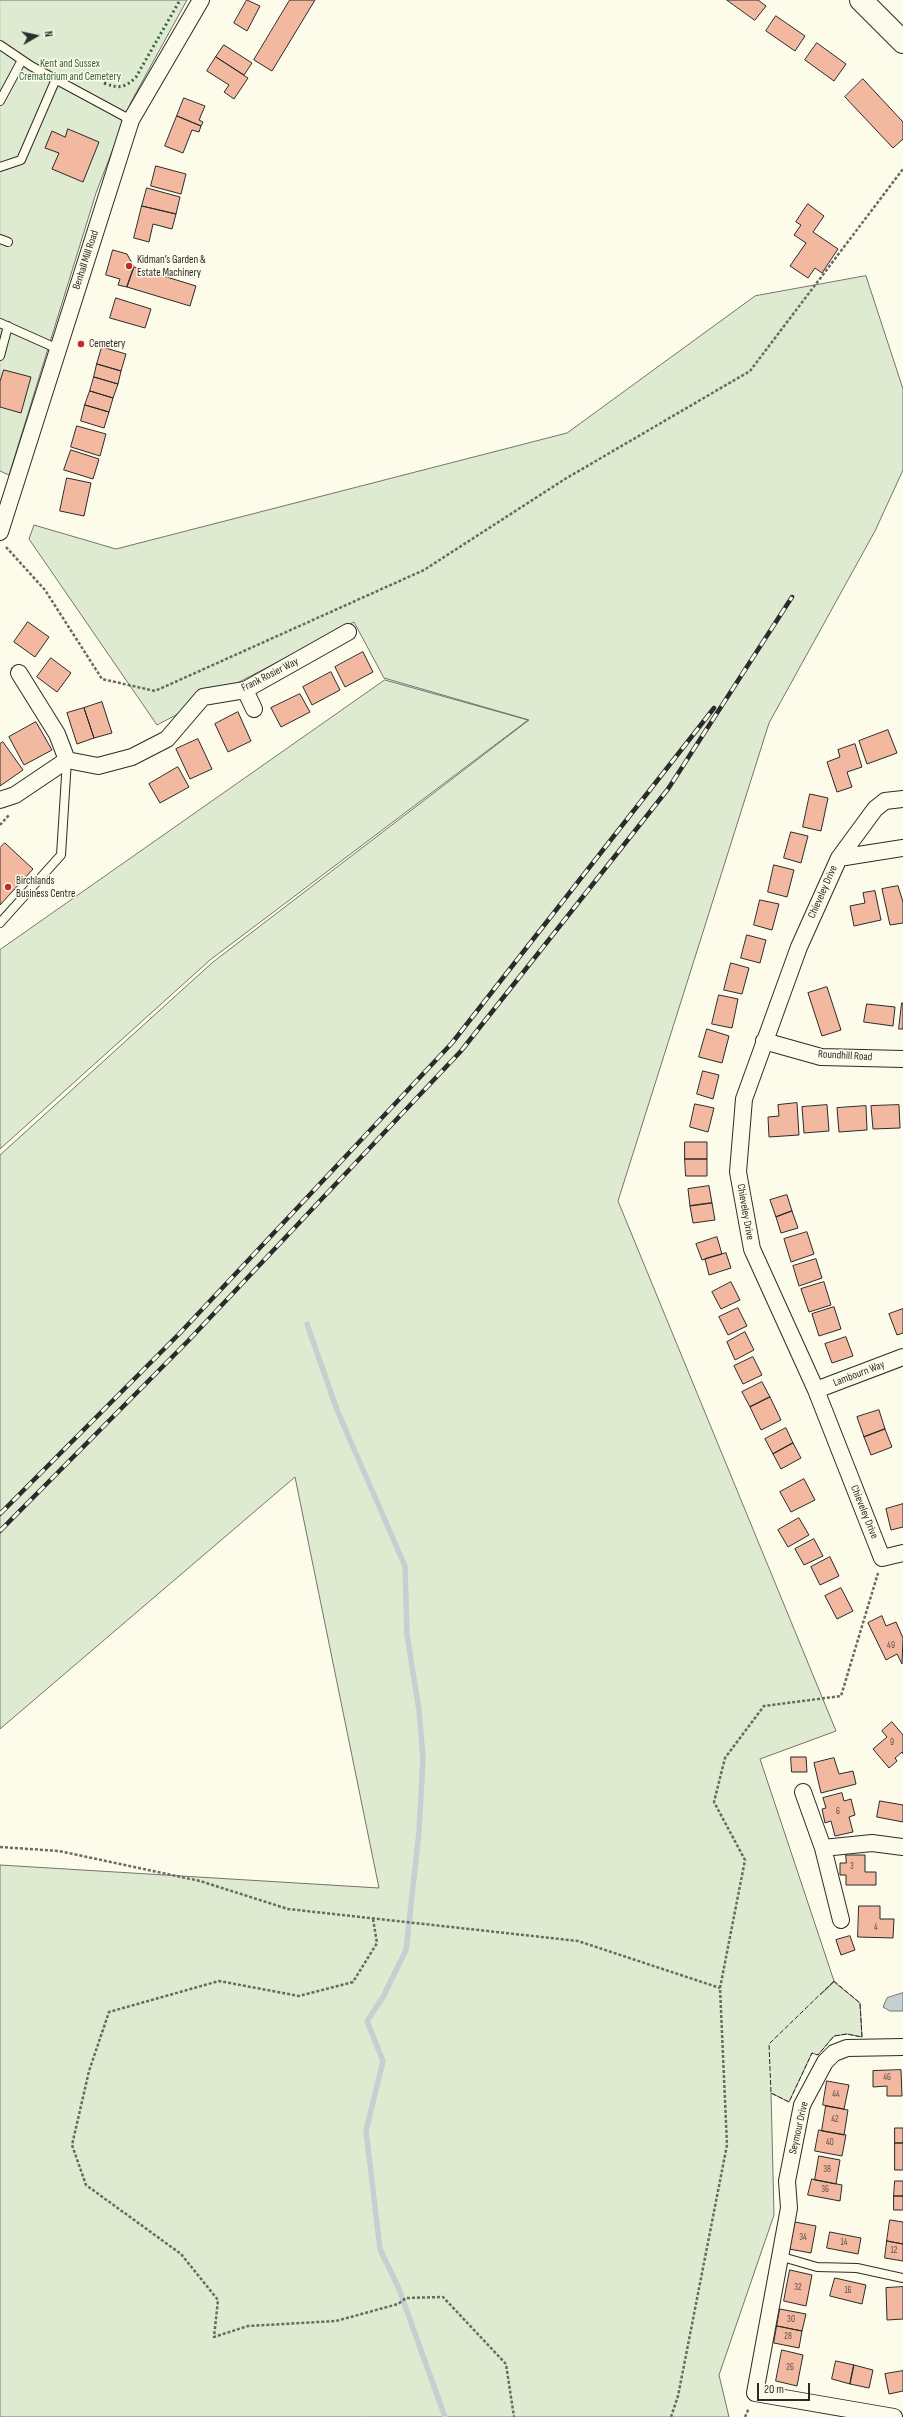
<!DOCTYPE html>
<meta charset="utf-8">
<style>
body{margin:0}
#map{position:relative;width:903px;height:2417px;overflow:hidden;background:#fdfbea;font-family:"Sofia Sans Condensed",sans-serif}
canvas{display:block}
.north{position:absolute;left:16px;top:16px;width:40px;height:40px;-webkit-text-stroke:3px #fdfbea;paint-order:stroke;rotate:81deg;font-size:11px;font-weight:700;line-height:16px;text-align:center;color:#2b2b2b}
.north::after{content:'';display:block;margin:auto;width:14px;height:18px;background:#2b2b2b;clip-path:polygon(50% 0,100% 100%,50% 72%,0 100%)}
.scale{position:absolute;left:757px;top:2383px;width:53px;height:18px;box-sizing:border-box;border:2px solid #2b2b2b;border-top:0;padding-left:5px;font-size:12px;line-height:14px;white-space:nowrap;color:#2b2b2b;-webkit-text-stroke:3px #fdfbea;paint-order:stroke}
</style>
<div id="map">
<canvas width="903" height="2417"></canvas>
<div class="north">N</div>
<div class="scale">20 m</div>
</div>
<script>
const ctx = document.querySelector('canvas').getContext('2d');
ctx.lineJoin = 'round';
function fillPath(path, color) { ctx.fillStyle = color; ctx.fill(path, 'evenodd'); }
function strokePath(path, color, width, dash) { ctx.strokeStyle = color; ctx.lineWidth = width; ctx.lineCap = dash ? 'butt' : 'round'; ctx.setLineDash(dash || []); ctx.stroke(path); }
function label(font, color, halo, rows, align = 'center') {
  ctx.font = font + ' "Sofia Sans Condensed",sans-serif'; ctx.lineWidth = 3; ctx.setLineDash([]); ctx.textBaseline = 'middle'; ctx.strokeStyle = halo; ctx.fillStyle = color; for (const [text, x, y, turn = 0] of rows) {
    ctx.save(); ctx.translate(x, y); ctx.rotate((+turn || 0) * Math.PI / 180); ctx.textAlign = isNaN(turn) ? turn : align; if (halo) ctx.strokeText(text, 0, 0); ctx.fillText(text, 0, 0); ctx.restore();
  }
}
const green = new Path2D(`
 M0 0H187L131 102 96 193 9 475 0 471Z
 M866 276 903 389V470L875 531 769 723 618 1201 836 1731 760 1759 834 1981 820 1995 834 1982 860 2003 862 2037 847 2034 834 2036 818 2055 812 2053 789 2102 771 2093 774 2215 719 2375 729 2417H0V1865L379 1888 295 1477 0 1729V1155L213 962 529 720 384 678 354 622 157 725 29 539 34 525 116 549 567 433 755 296Z
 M385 680 528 720 210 960 0 1149V950Z`);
fillPath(green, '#deebd1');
strokePath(green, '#74746e', 1);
const water = new Path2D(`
 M903 1993V2011H890L883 2007 887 1998Z`);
fillPath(water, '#c7d0d0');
strokePath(water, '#74746e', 1);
strokePath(new Path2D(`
 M307 1324 337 1410 405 1566 407 1635 419 1710 423 1758 419 1832 406 1950 383 1997 367 2021 383 2061 366 2131 380 2249 399 2289 445 2417`), '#c7d0d0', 5.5);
const building = new Path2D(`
 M247 0 260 6 247 31 234 23Z
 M290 0H315L272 71 254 60Z
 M727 0H758L766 6 755 20Z
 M776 16 805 36 795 51 766 31Z
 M817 43 846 64 834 81 805 60Z
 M224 45 252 63 244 75 216 57Z
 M216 57 248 78 234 99 224 92 229 85 207 71Z
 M863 79 903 122V139L893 148 845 97Z
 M184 98 205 106 199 120 203 122 201 126 177 116Z
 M177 116 201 126 199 132 192 130 183 153 165 146Z
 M68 129 99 142 83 182 52 169 59 153 45 148 52 131 65 137Z
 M156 166 186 174 181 194 151 186Z
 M147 188 180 197 176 214 142 206Z
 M808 204 824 216 813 232 838 249 822 273 815 268 808 278 790 266 806 243 794 235 801 225 796 222Z
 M142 206 176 214 172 229 153 224 149 242 134 238Z
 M113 250 127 254 134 267 127 287 118 285 120 279 106 275Z
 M134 267 196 286 190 306 127 287Z
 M116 298 151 309 145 328 110 318Z
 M102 347 126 354 121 371 97 364Z
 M97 364 121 371 118 384 94 377Z
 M4 370 31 377 21 413 0 407V382Z
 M94 377 118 384 113 398 90 391Z
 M90 391 113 398 109 412 85 405Z
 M85 405 109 412 104 428 81 421Z
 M77 426 106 434 100 456 71 447Z
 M71 450 99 459 93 479 64 470Z
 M67 478 91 483 84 516 60 511Z
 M28 622 49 637 35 657 14 642Z
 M363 652 373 672 345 687 335 667Z
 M51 658 71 673 57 692 37 677Z
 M331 672 340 690 312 705 303 687Z
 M300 694 310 712 281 727 271 708Z
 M102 702 112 733 94 738 84 708Z
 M84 708 94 738 77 744 67 713Z
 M238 712 251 741 228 752 215 724Z
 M36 722 52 750 24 765 9 737Z
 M888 730 897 753 867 764 859 741Z
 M198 739 212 769 190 779 176 749Z
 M3 742 23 770 0 786V744Z
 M855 744 862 767 847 772 852 787 837 792 827 762 840 757 838 750Z
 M178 767 189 787 160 803 149 784Z
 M810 794 828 798 821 831 803 827Z
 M791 832 808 836 801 863 784 858Z
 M5 843 33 869 0 905V848Z
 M774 865 794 870 787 897 768 892Z
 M898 886 903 902V923L890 925 882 889Z
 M875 891 881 920 854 926 850 906 865 903 863 893Z
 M760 900 779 904 772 930 754 925Z
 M747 935 766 940 760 963 741 958Z
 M731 963 749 968 742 994 724 990Z
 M827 987 841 1030 822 1036 808 993Z
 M719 995 738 999 732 1028 712 1024Z
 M902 1003H903V1029H899Z
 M867 1004 895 1007 893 1026 864 1022Z
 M707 1029 729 1036 722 1063 699 1057Z
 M703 1071 719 1075 713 1099 697 1094Z
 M797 1103 799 1135 769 1137 768 1117 779 1116 778 1105Z
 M695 1104 714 1108 708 1132 690 1127Z
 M827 1105 829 1131 804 1133 802 1107Z
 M899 1105 900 1128 873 1129 871 1106Z
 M866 1106 867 1130 839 1132 837 1108Z
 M685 1142H707V1159H685Z
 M685 1159H707V1176H686Z
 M709 1186 712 1203 690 1206 688 1189Z
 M787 1195 792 1211 776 1217 770 1200Z
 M712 1203 715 1220 693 1223 690 1206Z
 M792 1211 798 1228 781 1233 776 1217Z
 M807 1232 814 1254 791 1262 784 1239Z
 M717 1237 722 1254 702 1260 696 1244Z
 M726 1253 731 1268 709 1275 705 1259Z
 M816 1259 822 1278 799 1286 793 1266Z
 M731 1282 740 1300 721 1309 712 1292Z
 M824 1282 831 1305 809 1312 801 1289Z
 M834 1307 841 1329 819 1336 812 1314Z
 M738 1308 747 1326 728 1335 719 1317Z
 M903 1309V1333L897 1335 889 1314Z
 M745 1332 754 1350 735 1360 727 1342Z
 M846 1337 853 1356 832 1363 825 1344Z
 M753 1357 762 1375 743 1384 734 1366Z
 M762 1382 770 1397 750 1407 742 1392Z
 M770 1397 781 1420 761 1430 750 1407Z
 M879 1410 885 1429 864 1437 857 1417Z
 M786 1428 793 1443 773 1454 765 1439Z
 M885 1429 892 1447 871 1455 864 1437Z
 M793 1443 801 1458 781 1469 773 1454Z
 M804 1479 815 1500 791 1512 780 1492Z
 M903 1504V1527L891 1530 886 1509Z
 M799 1518 809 1535 788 1547 778 1530Z
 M814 1539 823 1556 804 1565 795 1549Z
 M830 1557 839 1576 820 1585 811 1567Z
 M841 1588 853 1611 837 1619 825 1596Z
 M882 1616 886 1626 896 1622 903 1638 902 1664 897 1654 886 1660 868 1623Z
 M892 1722 903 1735V1754L902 1752 895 1758 897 1761 889 1768 873 1749 887 1737 882 1731Z
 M791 1757H806L807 1772H792Z
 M834 1758 839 1774 853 1771 856 1784 821 1793 814 1763Z
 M842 1793 844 1801 851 1799 855 1815 849 1817 853 1832 835 1836 831 1821 825 1823 822 1809 826 1808 823 1798Z
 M880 1801 903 1805V1822L877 1817Z
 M846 1855H865V1872H876V1885H846V1875H840V1863H846Z
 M859 1906H880V1919H894L893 1938 858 1937Z
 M850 1936 855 1950 841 1955 836 1940Z
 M901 2070 902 2096H887V2086L873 2087V2071Z
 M827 2081 849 2085 844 2109 823 2105Z
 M826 2106 848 2110 844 2135 822 2131Z
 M895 2128H903V2143H895Z
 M819 2130 846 2135 842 2156 815 2151Z
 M895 2143H903V2170H895Z
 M819 2156 840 2160 836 2184 815 2180Z
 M812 2179 842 2185 840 2201 808 2195Z
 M895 2181H903V2196H894Z
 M894 2196H903V2210H894Z
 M890 2220 903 2222V2244L887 2241Z
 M795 2222 816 2226 811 2253 789 2249Z
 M830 2232 861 2238 858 2254 827 2248Z
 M887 2241 903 2244V2261L885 2258Z
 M790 2270 812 2275 806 2306 784 2301Z
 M835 2278 866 2285 862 2304 830 2296Z
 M903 2287V2319L887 2320 886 2288Z
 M780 2309 806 2314 802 2331 777 2326Z
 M777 2326 802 2331 799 2348 774 2343Z
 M782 2350 803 2355 797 2386 776 2381Z
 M836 2361 854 2365 850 2384 832 2379Z
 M854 2365 873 2370 869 2388 850 2384Z
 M903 2371V2391L889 2394 885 2374Z`);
fillPath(building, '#f2b8a0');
strokePath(building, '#2b2b2b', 1);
const lane = new Path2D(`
 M0 45 31 66 131 120
 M0 101 22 60
 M0 167 21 160 56 79
 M0 239 8 242
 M0 323 58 349
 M0 356 8 326
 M0 923 61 855 67 760
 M779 2256 817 2267 857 2268 903 2278`);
const street = new Path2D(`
 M0 532 131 120 201 0
 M19 673 57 734 67 760
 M245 690 254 709
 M903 799 885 801 875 809 839 858 799 947 744 1099 738 1172 752 1249 816 1390 882 1558 903 1553
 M0 800 15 795 67 760 98 766 132 757 167 739 203 697 245 690 348 632
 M839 858 903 848
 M764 1041 821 1057 903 1059
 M816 1390 903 1357
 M803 1792 823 1848 872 1843 903 1847
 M823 1848 841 1920
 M894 2417 755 2393 789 2208 787 2181 802 2105 825 2062 834 2053 847 2048 903 2047`);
const secondary = new Path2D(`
 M861 0 903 42`);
strokePath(lane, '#2b2b2b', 10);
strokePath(street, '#2b2b2b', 18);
strokePath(secondary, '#2b2b2b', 24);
strokePath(new Path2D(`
 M6 547 45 590 102 679 155 691 424 570 565 479 750 371 903 169
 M0 825 9 815
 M0 1847 59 1851 200 1881 288 1909 578 1941 720 1988
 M373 1919 377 1943 353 1982 299 1996 219 1981 109 2012 89 2071 72 2145 86 2185 181 2254 218 2300 214 2337 248 2326 336 2321 398 2304 406 2298 443 2297 506 2364 514 2417
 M671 2417 678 2396 727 2145 720 1988 745 1860 714 1802 725 1758 764 1706 841 1696 878 1573
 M745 2417 749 2408`), '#6a6964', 2.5, [3, 2]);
strokePath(lane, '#fdfbea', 8);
strokePath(street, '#fdfbea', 16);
strokePath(secondary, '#fdfbea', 22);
const rail = new Path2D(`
 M0 1514 180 1333 452 1043 714 708
 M0 1531 188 1341 461 1051 668 789 792 597`);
strokePath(rail, '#2b2b2b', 4.5);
strokePath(rail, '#fdfbea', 3, [9]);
strokePath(new Path2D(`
 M104 83C119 89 125 88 136 77L180 0`), '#34623c', 3, [2, 3]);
strokePath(new Path2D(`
 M834 1981 860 2003 862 2037 847 2034 834 2036 818 2055 812 2053 789 2102 771 2093 769 2044Z`), '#2b2b2b', 1, [5, 2]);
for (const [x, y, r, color] of [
 [129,266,4,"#c62828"],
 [81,344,4,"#c62828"],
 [8,887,4,"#c62828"]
]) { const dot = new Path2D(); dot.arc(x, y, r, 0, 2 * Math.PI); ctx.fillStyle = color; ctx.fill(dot); strokePath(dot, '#fdfbea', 1.5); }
label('9px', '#5d4e48', null, [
 ["49",891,1646],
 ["9",892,1743],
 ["6",838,1812],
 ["3",852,1867],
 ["4",876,1928],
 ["46",887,2078],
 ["44",836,2095],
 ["42",835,2120],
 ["40",830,2143],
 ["38",827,2170],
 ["36",825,2190],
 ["34",803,2238],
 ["14",844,2243],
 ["12",894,2251],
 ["32",798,2288],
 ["16",848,2291],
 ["30",791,2320],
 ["28",788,2337],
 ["26",790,2368]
]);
label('11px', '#34623c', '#fdfbea', [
 ["Kent and Sussex",70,64],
 ["Crematorium and Cemetery",70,77]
]);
label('11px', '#2b2b2b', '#fdfbea', [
 ["Benhall Mill Road",86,260,-72],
 ["Frank Rosier Way",270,675,-27],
 ["Chieveley Drive",823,892,-66],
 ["Roundhill Road",845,1056,3],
 ["Chieveley Drive",745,1212,80],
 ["Lambourn Way",859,1374,-21],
 ["Chieveley Drive",864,1512,68],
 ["Seymour Drive",799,2128,-77]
]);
label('11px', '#2b2b2b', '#fdfbea', [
 ["Kidman’s Garden &",137,260],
 ["Estate Machinery",137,273],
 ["Cemetery",89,344],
 ["Birchlands",16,881],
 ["Business Centre",16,894]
], 'left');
</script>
